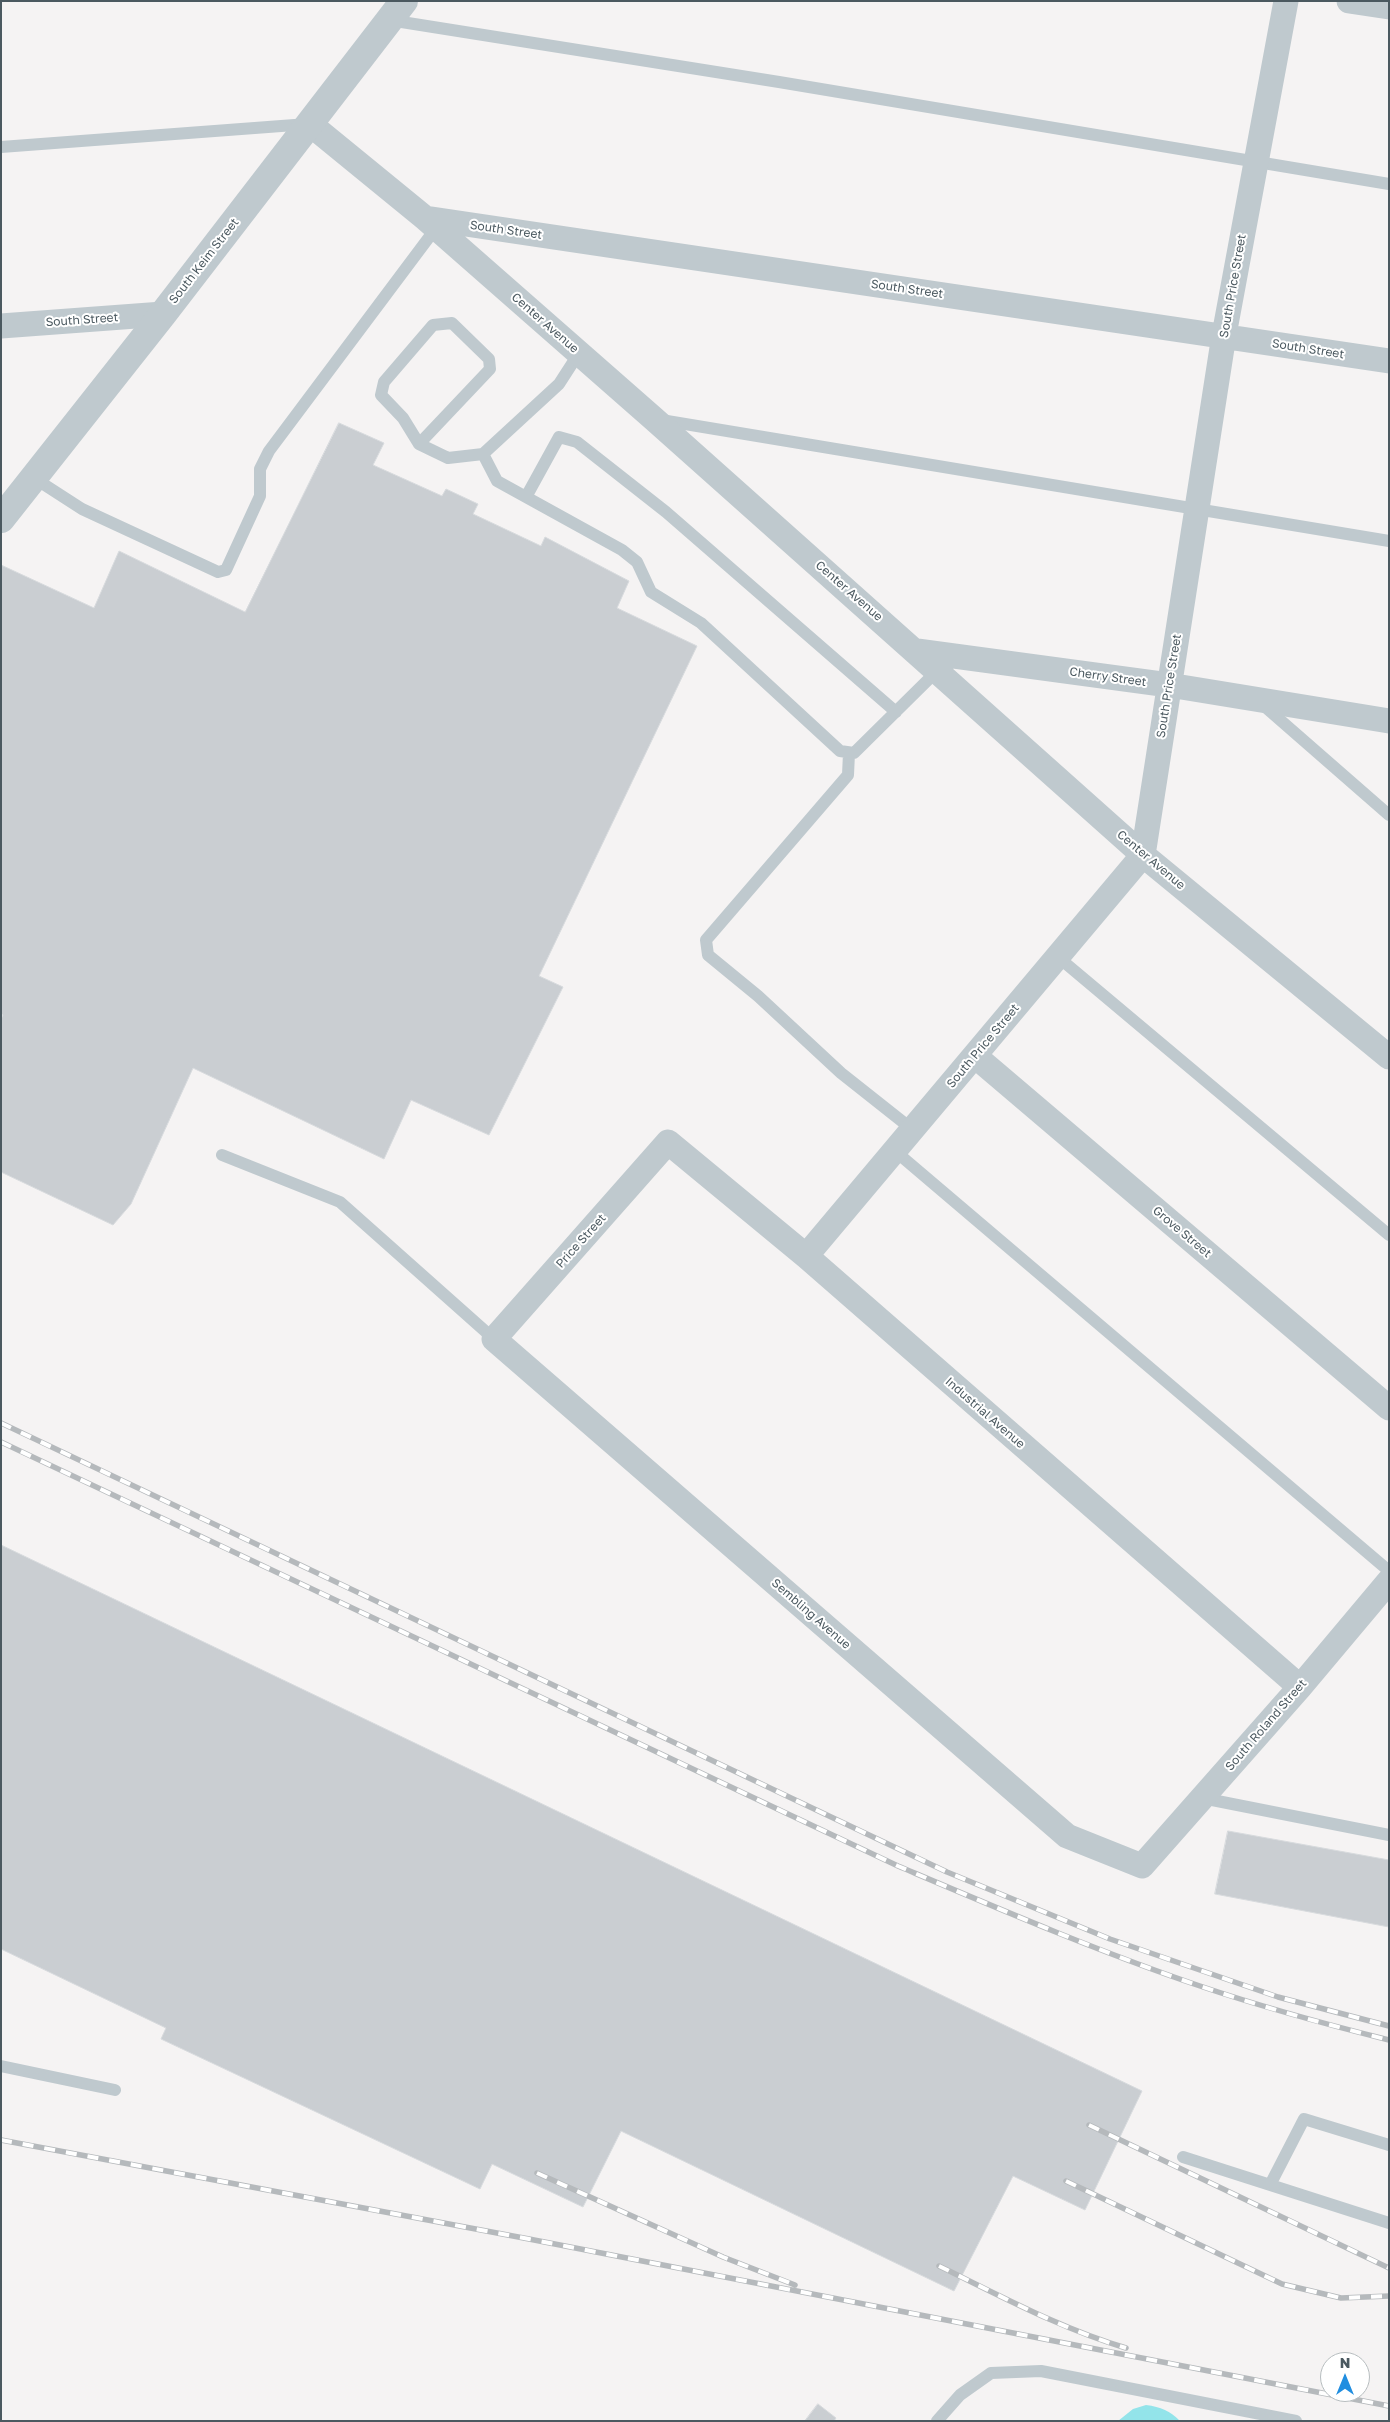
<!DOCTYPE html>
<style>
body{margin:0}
#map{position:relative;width:1390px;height:2422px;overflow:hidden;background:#f5f3f3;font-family:"Golos Text",sans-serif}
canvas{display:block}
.frame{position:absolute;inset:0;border:2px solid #4b5960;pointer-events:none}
.north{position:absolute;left:1320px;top:2352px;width:50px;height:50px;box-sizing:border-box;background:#fff;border:1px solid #b7bdbf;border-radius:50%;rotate:0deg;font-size:14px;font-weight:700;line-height:20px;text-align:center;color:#4b5960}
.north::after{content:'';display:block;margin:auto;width:18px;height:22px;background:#218ee0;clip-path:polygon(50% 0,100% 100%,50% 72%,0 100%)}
</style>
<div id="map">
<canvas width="1390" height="2422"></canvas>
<div class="frame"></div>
<div class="north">N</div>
</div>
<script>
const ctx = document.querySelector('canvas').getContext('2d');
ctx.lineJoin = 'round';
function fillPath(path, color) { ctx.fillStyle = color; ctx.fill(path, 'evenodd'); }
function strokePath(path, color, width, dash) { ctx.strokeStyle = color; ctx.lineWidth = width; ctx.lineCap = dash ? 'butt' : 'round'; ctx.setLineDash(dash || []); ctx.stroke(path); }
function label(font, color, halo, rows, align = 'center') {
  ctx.font = font + ' "Golos Text",sans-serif'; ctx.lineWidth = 4; ctx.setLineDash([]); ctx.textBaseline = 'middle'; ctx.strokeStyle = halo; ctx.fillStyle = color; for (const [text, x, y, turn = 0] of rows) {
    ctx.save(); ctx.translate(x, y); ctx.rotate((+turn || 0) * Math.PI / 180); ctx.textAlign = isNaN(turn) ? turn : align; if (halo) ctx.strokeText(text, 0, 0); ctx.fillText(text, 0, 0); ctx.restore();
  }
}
fillPath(new Path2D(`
 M1146 2405C1161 2407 1170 2411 1180 2421H1118L1133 2409Z`), '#93e4ea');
const building = new Path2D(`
 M339 423 384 443 373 465 442 496 446 489 478 504 473 514 541 546 545 537 629 581 617 608 697 646 539 976 563 987 489 1135 411 1100 384 1159 193 1068 131 1204 113 1225 1 1172V1019L3 1015 1 1014V565L94 608 119 551 245 612Z
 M1 1545 1142 2091 1085 2210 1013 2176 954 2291 621 2131 583 2207 492 2164 480 2189 161 2039 166 2028 1 1949Z
 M1228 1831 1389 1860V1927L1215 1894Z
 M818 2404 836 2418 834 2421H805Z`);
fillPath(building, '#caced2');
strokePath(building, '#d7dadd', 1);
strokePath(new Path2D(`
 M389 20 779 82 1389 184
 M1 147 308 124
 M661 420 1389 541
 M419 444 490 369 489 359 452 323 433 325 384 382 381 395 403 418 419 444 448 458 483 454 559 384 579 353
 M483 454 497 481 622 550 637 562 651 592 701 623 840 751 854 753 939 669
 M34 478 82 509 218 572 226 570 260 496V469L269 451 436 228
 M526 497 559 437 577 442 666 512 896 712
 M1263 705 1389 815
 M849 753 848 775 706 940 708 955 758 996 841 1073 913 1130
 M1058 957 1389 1235
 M895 1151 1389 1571
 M222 1155 340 1202 494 1339
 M1202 1798 1389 1835
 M1 2066 115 2090
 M1183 2157 1389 2223
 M1270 2185 1304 2119 1389 2145
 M937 2421 960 2395 991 2373 1041 2371 1296 2421`), '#bfc9ce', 12);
strokePath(new Path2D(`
 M1349 1 1389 7
 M310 124 425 218 654 419 1143 855 1389 1057
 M425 218 1389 361
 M1 326 163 314
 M917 651 1169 685 1389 721
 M975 1056 1389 1408
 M806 1256 1143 855 1224 335 1286 1
 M1300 1687 806 1256 668 1142 494 1339 1067 1836 1142 1866 1300 1687 1389 1581`), '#bfc9ce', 25);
strokePath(new Path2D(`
 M1 519 163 314 404 1`), '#bfc9ce', 28);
const rail = new Path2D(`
 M1 1423 947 1872 1110 1939 1278 1997 1389 2026
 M1 1442 898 1866C997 1908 1097 1951 1200 1986 1262 2007 1325 2024 1389 2040
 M1089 2125 1389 2268
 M1 2140 529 2239 1389 2406
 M537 2173 723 2257 795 2285
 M1066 2181 1282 2284 1341 2298 1389 2296
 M939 2266C999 2295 1061 2329 1126 2348`);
strokePath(rail, '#b5b9bc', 5.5);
strokePath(rail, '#fff', 4, [11]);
label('12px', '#4b5960', '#fff', [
 ["South Street",506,230,8],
 ["South Keim Street",204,261,-52],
 ["South Price Street",1233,286,-80],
 ["South Street",907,289,8],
 ["South Street",82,320,-4],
 ["Center Avenue",545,323,41],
 ["South Street",1308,349,9],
 ["Center Avenue",849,591,41],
 ["Cherry Street",1108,677,8],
 ["South Price Street",1169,686,-81],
 ["Center Avenue",1151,860,40],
 ["South Price Street",983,1046,-50],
 ["Grove Street",1182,1232,40],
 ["Price Street",581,1241,-48],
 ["Industrial Avenue",985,1413,41],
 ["Sembling Avenue",811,1614,41],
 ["South Roland Street",1266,1725,-49]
]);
</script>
